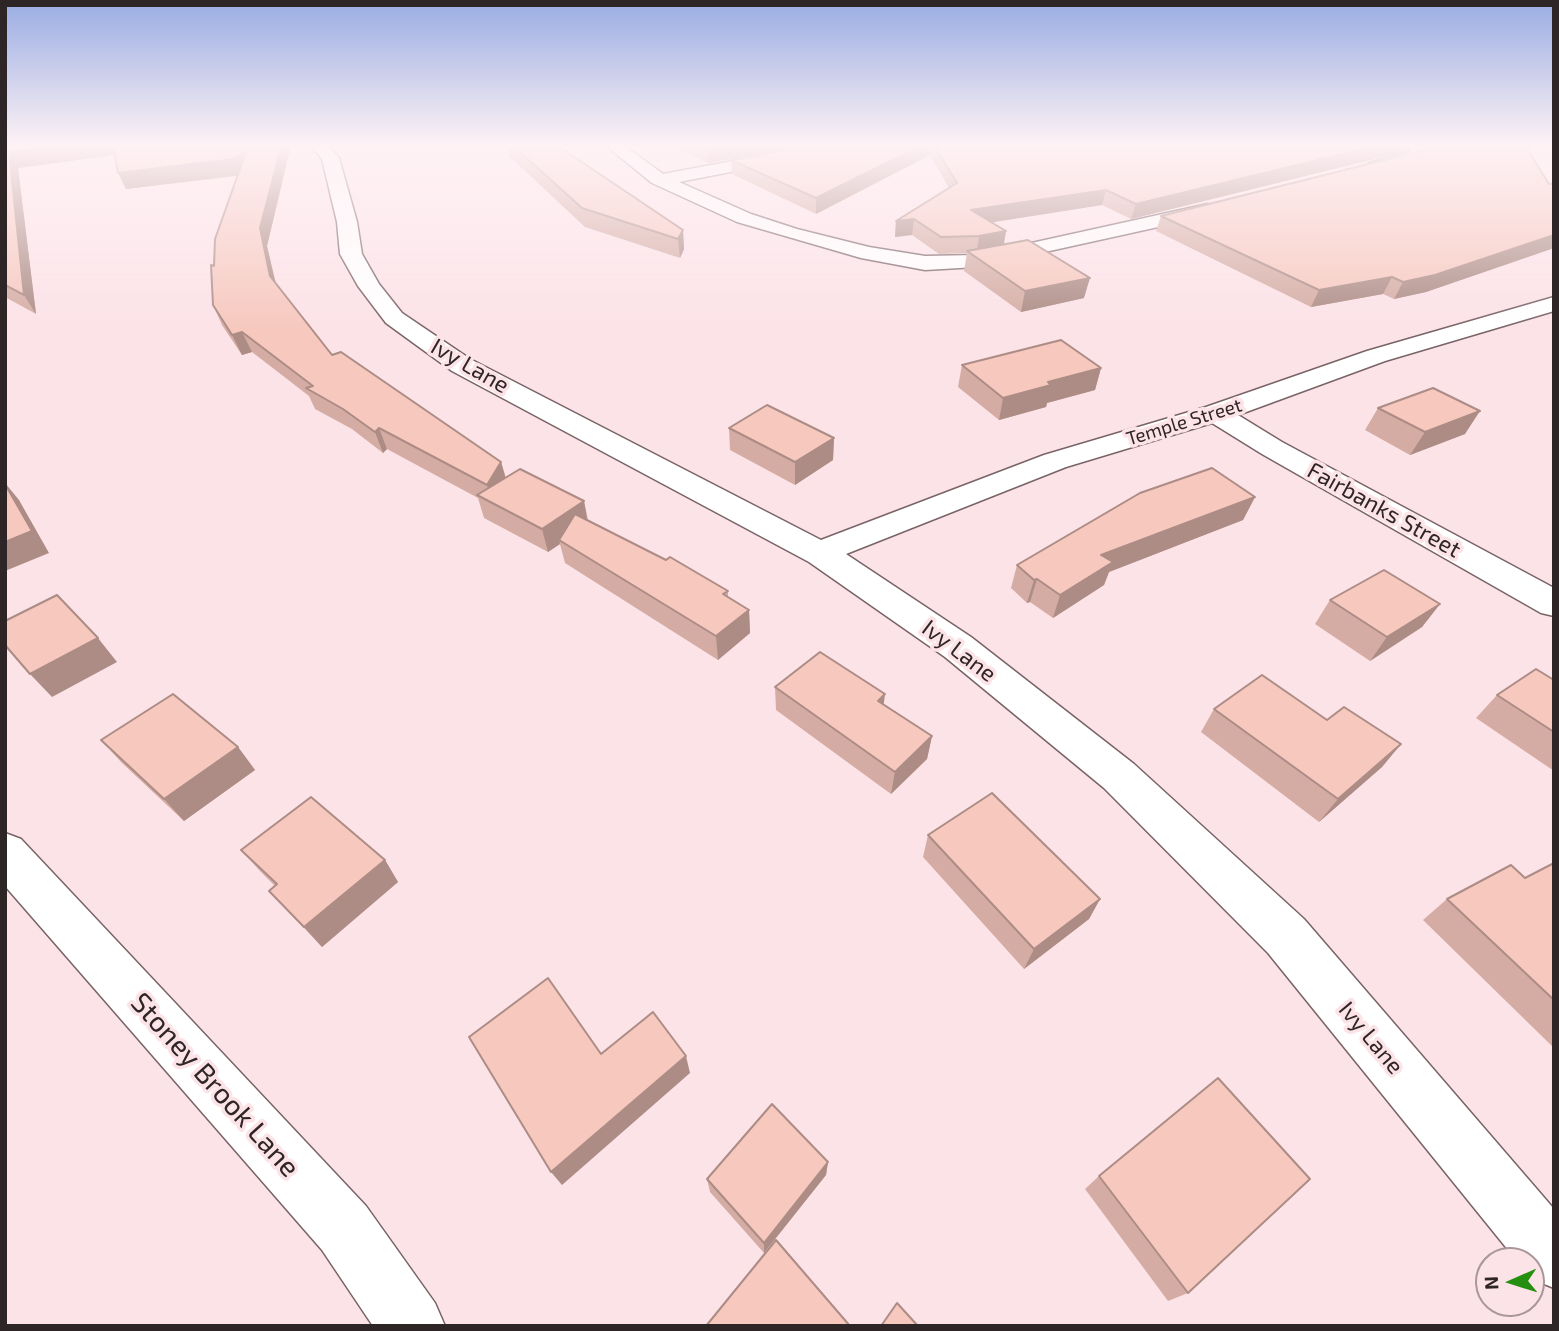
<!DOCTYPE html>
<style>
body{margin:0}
#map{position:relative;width:1559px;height:1331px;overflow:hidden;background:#fce3e8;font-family:"Exo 2",sans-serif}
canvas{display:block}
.frame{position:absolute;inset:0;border:7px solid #2e2527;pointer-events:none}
.north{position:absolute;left:1475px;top:1247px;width:70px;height:70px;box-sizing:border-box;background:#fce3e8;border:2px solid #aa979b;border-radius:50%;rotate:267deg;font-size:19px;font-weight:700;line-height:28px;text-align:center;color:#2e2527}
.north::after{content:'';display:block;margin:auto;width:24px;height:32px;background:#268f10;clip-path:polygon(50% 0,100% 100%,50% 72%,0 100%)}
</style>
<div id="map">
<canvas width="1559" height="1331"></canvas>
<div class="frame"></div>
<div class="north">N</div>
</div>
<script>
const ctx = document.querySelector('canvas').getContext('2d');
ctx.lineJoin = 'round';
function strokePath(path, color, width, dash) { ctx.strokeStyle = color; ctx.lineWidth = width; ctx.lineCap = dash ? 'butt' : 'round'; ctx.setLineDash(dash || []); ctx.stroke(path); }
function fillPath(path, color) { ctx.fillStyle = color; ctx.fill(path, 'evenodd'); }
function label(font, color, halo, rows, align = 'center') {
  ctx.font = font + ' "Exo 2",sans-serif'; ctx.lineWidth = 7; ctx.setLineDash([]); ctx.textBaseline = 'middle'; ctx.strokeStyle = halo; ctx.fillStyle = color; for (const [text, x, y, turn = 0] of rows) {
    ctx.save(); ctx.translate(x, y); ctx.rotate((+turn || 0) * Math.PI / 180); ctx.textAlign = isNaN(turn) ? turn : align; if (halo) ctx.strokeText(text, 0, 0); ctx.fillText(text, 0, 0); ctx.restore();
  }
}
const minor = new Path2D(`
 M310 144H327L339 158 357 222 362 254 379 284 402 313 470 359 821 540 1044 455 1206 407 1367 351 1554 297V311L1385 361 1238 415 1282 442 1554 588V616L1541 613 1262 454 1212 423 1066 467 846 554 971 637 1134 764 1304 919 1554 1209V1288L1532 1279 1531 1261H1517L1268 953 1104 788 945 657 809 562 452 371 386 323 358 286 340 254 337 222 322 159Z
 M604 144H622L663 174 824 144H857L849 149 679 182 751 214 797 229 869 247 925 256 977 255 1208 204 1218 210 1208 216 977 267 925 270 861 258 737 222 652 183Z
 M1407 144H1424L1431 151 1425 158 1381 171 1375 172 1366 167 1369 163 1412 151Z
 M5 833 21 839 366 1206 435 1303 445 1326H373L322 1250 5 886Z`);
strokePath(minor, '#786367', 3);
fillPath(minor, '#fff');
fillPath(new Path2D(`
 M5 144 291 145 267 246 276 283 332 355 501 462 506 478 584 501 588 520 666 560 728 591V597L749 610 750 633 718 660 565 563 560 544 548 552 484 518 478 498 387 449 383 453 352 429 315 409 309 396 252 352 242 355 222 325 213 305 214 266 238 176 126 189 115 155 18 168 36 314 5 297Z
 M506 144H555L683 230 684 249 680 258 585 227 509 156Z
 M674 144H811L708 163 674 147Z
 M817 144H1410L1407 149 1403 152 1131 219 1102 205 992 222 1006 231 1004 245 1084 298 1021 312 964 271 967 253 939 254 912 235 895 237 896 221 949 188 930 155 816 214 732 174 731 160Z
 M1427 144H1524L1549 184 1554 183V248L1426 292 1394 299 1383 294 1311 307 1156 231 1161 216 1424 150 1429 146Z
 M962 365 1101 368 1095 390 1047 403 1046 407 999 420 958 387Z
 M1378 408 1465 434 1410 455 1365 430Z
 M729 428 834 438 833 460 795 485 730 450Z
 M1255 497 1243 520 1109 572 1104 585 1053 618 1030 602 1027 603 1011 588 1017 565Z
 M1330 600 1440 604 1422 627 1370 661 1315 624Z
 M1554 680V771L1476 718 1497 695Z
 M775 687 884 704 932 736 927 759 891 794 776 710Z
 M1214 709 1327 720 1401 744 1382 767 1319 822 1201 732Z
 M101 740 238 747 255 770 184 821 122 763Z
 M928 835 1100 899 1089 919 1024 969 923 857Z
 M241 850 385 860 398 882 322 947 269 891 275 886 260 871Z
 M1554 863V1048L1423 920 1447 899 1525 878Z
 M828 1162 826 1175 764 1253 710 1192 707 1179Z
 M1099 1176 1188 1293 1168 1301 1085 1189Z`), '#d4aca3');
fillPath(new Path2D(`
 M73 144H196L18 168 36 314 24 295 9 152Z
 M282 144 291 145 267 246 278 295 270 276 260 228Z
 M734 144H811L708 163 707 149Z
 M925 144H931L930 155 816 214V198Z
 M1384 144H1410L1407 149 1403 152 1131 219 1136 204Z
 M246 152 240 175 126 189 118 173Z
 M1106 190 1102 205 969 226 971 210Z
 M914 219 912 235 895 237 896 221Z
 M683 230 684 249 680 258 678 239Z
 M1006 231 1003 247 977 252 979 236Z
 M1554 235V248L1426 292 1394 299 1403 282Z
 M1392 277 1383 294 1311 307 1319 290Z
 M1090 278 1084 298 1021 312 1025 291Z
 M242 332 252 352 242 355 232 335Z
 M1101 368 1095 390 1047 403 1046 407 999 420 1003 398 1048 382Z
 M1480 411 1465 434 1410 455 1425 432Z
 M379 428 387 449 383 453 375 432Z
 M834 438 833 460 795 485V462Z
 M501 462 507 483 492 503 487 485Z
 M5 483 19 500 49 553 5 571Z
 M1255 497 1243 520 1109 572 1104 585 1053 618 1060 595 1101 555Z
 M584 501 588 524 559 540 560 544 548 552 542 529Z
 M1037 579 1030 602 1027 603 1034 580Z
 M1440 604 1422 627 1370 661 1387 637Z
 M749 610 750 633 718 660 716 636Z
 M98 638 117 662 52 697 30 674Z
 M885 694 882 718 878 701Z
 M932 736 927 759 891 794 895 772Z
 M1401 744 1382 767 1319 822 1338 799Z
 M238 747 255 770 184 821 164 799Z
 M385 860 398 882 322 947 304 927Z
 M1100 899 1089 919 1024 969 1034 949Z
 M686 1056 690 1073 562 1185 551 1172Z
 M828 1162 826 1175 764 1253V1243Z`), '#ac8c85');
const building = new Path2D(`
 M5 144H73L9 152 24 295 5 285Z
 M120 144H282L260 228 270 276 332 355 341 352 501 462 487 485 379 428 375 432 343 409 306 388 313 386 242 332 232 335 213 305 211 265 214 266 215 239 246 152 233 159 118 173 113 145Z
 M511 144H555L683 230 678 239 582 208Z
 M696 144H734L707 149Z
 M817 144H925L816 198 731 160Z
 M933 144H1384L1136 204 1106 190 971 210 1006 231 979 236 941 237 914 219 896 221 957 183Z
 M1432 144H1524L1549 184 1554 183V235L1435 275 1403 282 1392 277 1319 290 1161 216 1424 150Z
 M1028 240 1090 278 1025 291 967 251Z
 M1061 340 1101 368 1048 382 1051 385 1003 398 962 365Z
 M1433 388 1480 411 1425 432 1378 408Z
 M767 405 834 438 795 462 729 428Z
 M1212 468 1255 497 1101 555 1113 562 1060 595 1037 579 1034 580 1017 565 1140 493Z
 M520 469 584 501 542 529 477 495Z
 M5 484 32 531 5 542Z
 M575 514 666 560 670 557 728 591 723 594 749 610 716 636 559 540Z
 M1384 570 1440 604 1387 637 1330 600Z
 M57 595 98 638 30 674 5 645V621Z
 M820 652 885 694 878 701 932 736 895 772 775 687Z
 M1536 669 1554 680V732L1497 695Z
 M1262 675 1327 720 1344 707 1401 744 1338 799 1214 709Z
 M173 694 238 747 164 799 101 740Z
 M992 793 1100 899 1034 949 928 835Z
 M311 797 385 860 304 927 269 891 277 884 241 850Z
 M1554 863V1000L1447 899 1511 865 1525 878Z
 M548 978 601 1054 653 1012 686 1056 551 1172 469 1037Z
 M1218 1078 1310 1179 1188 1293 1099 1176Z
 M772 1104 828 1162 764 1243 707 1179Z
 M776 1240 850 1326H706Z
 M897 1303 918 1326H881Z`);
fillPath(building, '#f6c8be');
strokePath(building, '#ac8c85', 2);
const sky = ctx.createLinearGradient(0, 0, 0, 330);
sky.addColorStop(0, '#99ace3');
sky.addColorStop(0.44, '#fef2f5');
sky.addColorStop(1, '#fef2f500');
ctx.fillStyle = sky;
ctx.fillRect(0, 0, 1559, 330);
label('19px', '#2e2527', '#fce3e8', [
 ["Temple Street",1184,422,-17]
]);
label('23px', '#2e2527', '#fce3e8', [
 ["Ivy Lane",470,366,30],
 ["Fairbanks Street",1384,510,29],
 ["Ivy Lane",959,651,37],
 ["Ivy Lane",1371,1038,50]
]);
label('28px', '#2e2527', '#fce3e8', [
 ["Stoney Brook Lane",215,1085,48]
]);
</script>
